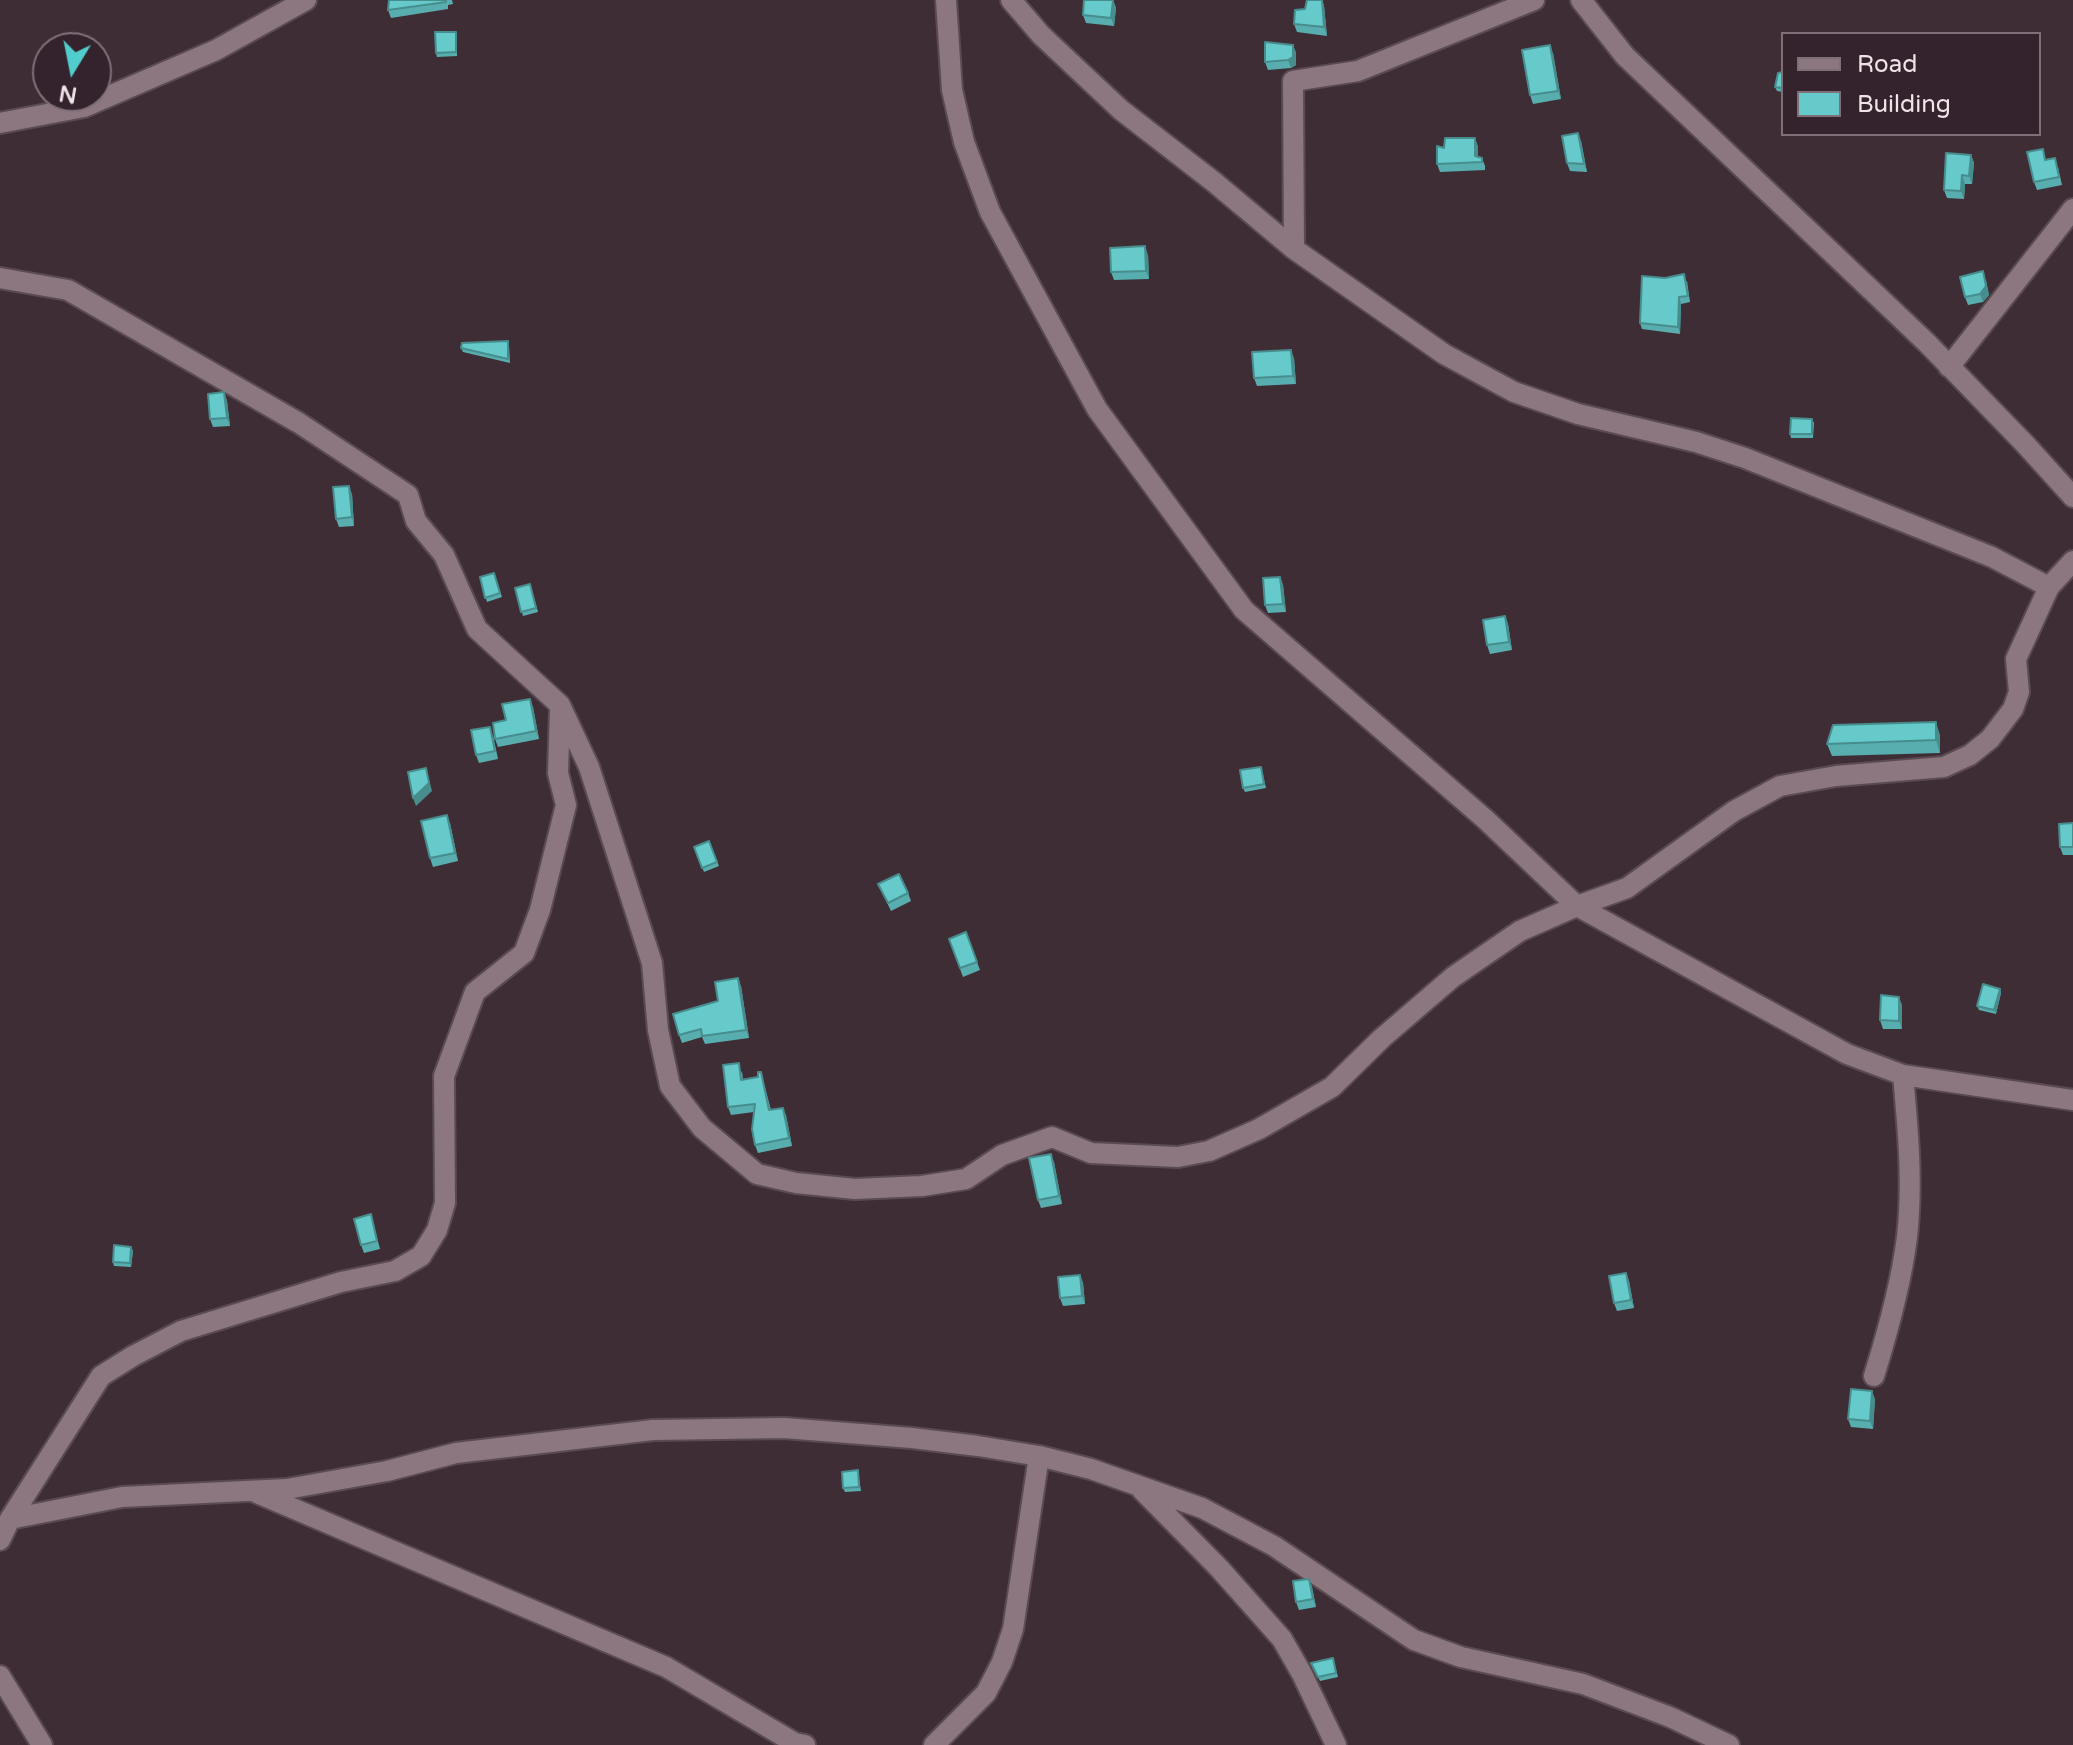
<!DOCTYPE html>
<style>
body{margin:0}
#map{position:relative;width:2073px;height:1745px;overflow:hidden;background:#3f2d36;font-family:"Varela Round",sans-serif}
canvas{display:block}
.legend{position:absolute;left:1781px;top:32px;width:260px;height:104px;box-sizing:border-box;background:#34232c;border:2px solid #7f7078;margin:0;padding:10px 14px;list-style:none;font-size:24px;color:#efe3e9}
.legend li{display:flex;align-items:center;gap:16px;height:40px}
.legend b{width:40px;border:2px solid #7f7078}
.north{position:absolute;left:32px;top:32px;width:80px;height:80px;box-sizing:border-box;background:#34232c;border:2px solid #7f7078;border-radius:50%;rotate:190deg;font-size:22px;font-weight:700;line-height:32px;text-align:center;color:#efe3e9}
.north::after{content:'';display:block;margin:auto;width:28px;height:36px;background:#52cdce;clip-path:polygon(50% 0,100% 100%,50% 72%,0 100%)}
</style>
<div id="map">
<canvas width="2073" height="1745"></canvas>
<ul class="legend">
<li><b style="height:10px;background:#8c7680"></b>Road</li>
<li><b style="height:22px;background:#66caca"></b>Building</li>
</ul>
<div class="north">N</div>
</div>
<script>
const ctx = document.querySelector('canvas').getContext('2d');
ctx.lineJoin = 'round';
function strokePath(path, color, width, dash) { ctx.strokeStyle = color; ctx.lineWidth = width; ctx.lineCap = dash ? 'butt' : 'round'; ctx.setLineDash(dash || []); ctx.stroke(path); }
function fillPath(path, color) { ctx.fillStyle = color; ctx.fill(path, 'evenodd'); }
const minor = new Path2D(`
 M946 0 952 90 964 142 990 212 1097 409 1244 610 1485 819 1577 906 1847 1054 1903 1075 2073 1100
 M1011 0 1041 35 1121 110 1214 182 1294 249 1444 354 1514 392 1578 414 1696 442 1745 458 1992 557 2049 587
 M1581 0 1625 56 1927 343 2025 444 2073 497
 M0 123 84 107 216 50 306 0
 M1294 249 1293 81 1358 71 1534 0
 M0 278 68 290 299 423 408 495 416 521 444 555 477 629 560 705 589 767 652 963 658 1030 670 1086 702 1128 757 1174 796 1183 855 1189 922 1186 966 1179 1002 1155 1052 1137 1091 1153 1178 1157 1209 1151 1259 1129 1332 1087 1382 1038 1453 977 1520 931 1577 906 1627 888 1734 811 1780 786 1836 776 1944 767 1970 755 1990 739 2013 709 2019 692 2016 659 2049 587 2073 561
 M1949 367 2073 209
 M1874 1376C1888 1331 1901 1285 1907 1237 1913 1183 1908 1129 1903 1075
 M1142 1490 1219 1568 1282 1639 1302 1674 1336 1745
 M257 1493 666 1667 795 1743 805 1745
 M10 1519 122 1497 287 1489 387 1471 456 1453 653 1430 784 1428 912 1438 978 1446 1039 1456 1091 1469 1202 1508 1274 1546 1414 1640 1461 1657 1583 1684 1670 1717 1729 1745
 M0 1540 10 1519 101 1376 133 1356 181 1331 341 1282 395 1271 421 1256 437 1230 445 1203 444 1076 475 992 524 953 540 910 566 805 558 773 560 709
 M0 1676 42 1745
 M934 1745 986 1693 1002 1662 1013 1629 1039 1456`);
strokePath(minor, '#5a4b52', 24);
strokePath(minor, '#8c7680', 20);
fillPath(new Path2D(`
 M389 0H452L453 4 448 5V9L391 18 388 10Z
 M1113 0 1116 8 1114 26 1086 23 1083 15Z
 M1322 0 1324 6 1327 36 1297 32 1294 24 1305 9Z
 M456 32 457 36V56L437 57 436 53Z
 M1293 45 1296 53V65L1291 68 1268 70 1265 62Z
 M1553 53 1561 99 1533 104 1530 95Z
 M1783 72V92L1777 91 1775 87Z
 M1475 138 1478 147V157L1482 158 1485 166V170L1440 172 1437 164 1444 148Z
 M1581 141 1587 172 1570 171 1567 163Z
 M1971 155 1974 163 1972 184H1965L1964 199 1947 198 1944 190Z
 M2046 160 2058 167 2062 185 2037 190 2034 182Z
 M1148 255 1149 279 1114 280 1111 272Z
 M1986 280 1989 295 1983 302 1968 305 1965 297Z
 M1687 281 1690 302 1681 304 1680 334 1642 329 1640 323Z
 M509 345 510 363 463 352 461 348Z
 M1294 358 1296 384 1257 386 1254 378Z
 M224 392 227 401 230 426 213 427 210 419Z
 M1812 419 1814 423 1813 438H1791L1790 434Z
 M352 494 354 526 339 527 336 519Z
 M494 573 502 597 487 602 480 577Z
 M1280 577 1283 585 1286 612 1268 613 1265 605Z
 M530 584 538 612 523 616 515 588Z
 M1505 616 1508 624 1512 650 1490 654 1487 645Z
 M533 707 539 739 498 747 495 739 506 720Z
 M493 735 498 759 479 763 476 755Z
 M1940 735V753L1832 756 1827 744Z
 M1261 767 1266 788 1245 792 1243 788Z
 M450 823 458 861 433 867 430 858Z
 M2073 823V855H2063L2060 847Z
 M709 841 719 866 704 872 694 847Z
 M878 884 908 893 911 901 891 911Z
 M966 932 980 970 963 977 949 939Z
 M741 986 749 1038 705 1044 702 1037 682 1043 679 1035 718 1001Z
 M2000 989 2001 993 1996 1014 1979 1010 1977 1006Z
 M1902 1005V1029H1883L1880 1020Z
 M742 1071 743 1080 758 1077 761 1072 771 1110 786 1115 792 1146 758 1153 755 1145 754 1112 731 1115 728 1107Z
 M1054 1162 1062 1204 1041 1208 1038 1200Z
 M371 1214 380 1249 364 1253 361 1245Z
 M131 1247 133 1251 131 1267 114 1266 113 1262Z
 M1626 1273 1629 1281 1634 1308 1617 1311 1614 1303Z
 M1080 1275 1083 1283 1085 1304 1063 1306 1060 1298Z
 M1875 1399 1873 1429 1851 1427 1848 1419Z
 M858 1470 861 1491 845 1492 843 1488Z
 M1309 1579 1312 1587 1316 1607 1299 1610 1296 1602Z
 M1333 1658 1338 1677 1320 1681 1311 1663Z`), '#58aeae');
fillPath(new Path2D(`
 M1113 0 1116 8 1114 26 1111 18Z
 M1322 0 1324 6 1327 36 1324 27Z
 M1293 45 1296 53V65L1291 68 1288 60Z
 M1550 45 1553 53 1561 99 1558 91Z
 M1578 133 1581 141 1587 172 1584 164Z
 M1475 138 1478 147V164L1475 156Z
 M1971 155 1974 163 1972 184 1969 176Z
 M1962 175 1965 184 1964 199 1961 191Z
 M1145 246 1148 255 1149 279 1146 271Z
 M1983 271 1989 295 1983 302 1980 294Z
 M1679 297 1681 304 1680 334 1678 327Z
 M1291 350 1294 358 1296 384 1293 376Z
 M224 392 227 401 230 426 227 418Z
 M349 486 352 494 354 526 352 517Z
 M1280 577 1283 585 1286 612 1283 604Z
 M1505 616 1508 624 1512 650 1509 642Z
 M530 699 533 707 539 739 536 731Z
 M1936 722 1940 735V753L1936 740Z
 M426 768 432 791 416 806 413 798Z
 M447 815 450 823 458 861 455 853Z
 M738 978 741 986 749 1038 746 1030Z
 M2000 989 2001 993 1996 1014 1994 1010Z
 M1899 997 1902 1005V1029L1899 1021Z
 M783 1108 786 1115 792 1146 789 1138Z
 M1051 1154 1054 1162 1062 1204 1059 1196Z
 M131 1247 133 1251 131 1267 130 1263Z
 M1626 1273 1629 1281 1634 1308 1631 1300Z
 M1080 1275 1083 1283 1085 1304 1082 1296Z
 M1872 1391 1875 1399 1873 1429 1870 1421Z
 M1309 1579 1312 1587 1316 1607 1313 1599Z`), '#478d8d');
const building = new Path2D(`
 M389 0H446V2L388 10Z
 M1084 0H1113L1111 18 1083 15Z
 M1307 0H1322L1324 27 1294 24 1295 10 1305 9Z
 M435 32H456V52L436 53Z
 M1265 42 1293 45V57L1288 60 1265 62Z
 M1550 45 1558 91 1530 95 1522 50Z
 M1783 72V88L1775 87 1778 73Z
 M1578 133 1584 164 1567 163 1562 136Z
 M1445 138H1475V156L1482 158V162L1437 164V146L1444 148Z
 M2043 149 2045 160 2055 158 2059 177 2034 182 2027 152Z
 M1946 153 1971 155 1969 176 1962 175 1961 191 1944 190Z
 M1145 246 1146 271 1111 272 1110 248Z
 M1983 271 1986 286 1980 294 1965 297 1960 277Z
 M1684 274 1688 296 1679 297 1678 327 1640 323 1642 276 1665 278Z
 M508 341V359L461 348 462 343Z
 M1291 350 1293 376 1254 378 1252 352Z
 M224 392 227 418 210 419 208 394Z
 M1791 418 1812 419V434H1790Z
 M349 486 352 517 336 519 333 487Z
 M494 573 500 593 485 598 480 577Z
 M1280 577 1283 604 1265 605 1263 578Z
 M530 584 536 608 521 612 515 588Z
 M1505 616 1509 642 1487 645 1483 620Z
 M530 699 536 731 495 739 493 723 506 720 502 704Z
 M1936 722V740L1827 744 1833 725Z
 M490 727 495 751 476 755 471 730Z
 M1261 767 1264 784 1243 788 1240 770Z
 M426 768 429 783 413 798 408 772Z
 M447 815 455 853 430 858 421 821Z
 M2073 823V847H2060L2059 824Z
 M709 841 717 862 702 868 694 847Z
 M899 874 908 893 888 903 878 884Z
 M966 932 977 962 960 968 949 939Z
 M738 978 746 1030 702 1036 701 1029 679 1035 673 1014 718 1001 715 982Z
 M1983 984 2000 989 1994 1010 1977 1006Z
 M1881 995 1899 997V1021L1880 1020Z
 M739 1063 741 1080 758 1077V1072H761L769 1110 783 1108 789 1138 755 1145 752 1129 755 1104 728 1107 723 1065Z
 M1051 1154 1059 1196 1038 1200 1029 1158Z
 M371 1214 377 1241 361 1245 354 1219Z
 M114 1245 131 1247 130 1263 113 1262Z
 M1626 1273 1631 1300 1614 1303 1609 1276Z
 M1080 1275 1082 1296 1060 1298 1058 1277Z
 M1851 1389 1872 1391 1870 1421 1848 1419Z
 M858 1470 859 1487 843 1488 842 1472Z
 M1309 1579 1313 1599 1296 1602 1293 1581Z
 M1333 1658 1336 1673 1318 1677 1311 1663Z`);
fillPath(building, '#66caca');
strokePath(building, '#478d8d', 2);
</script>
